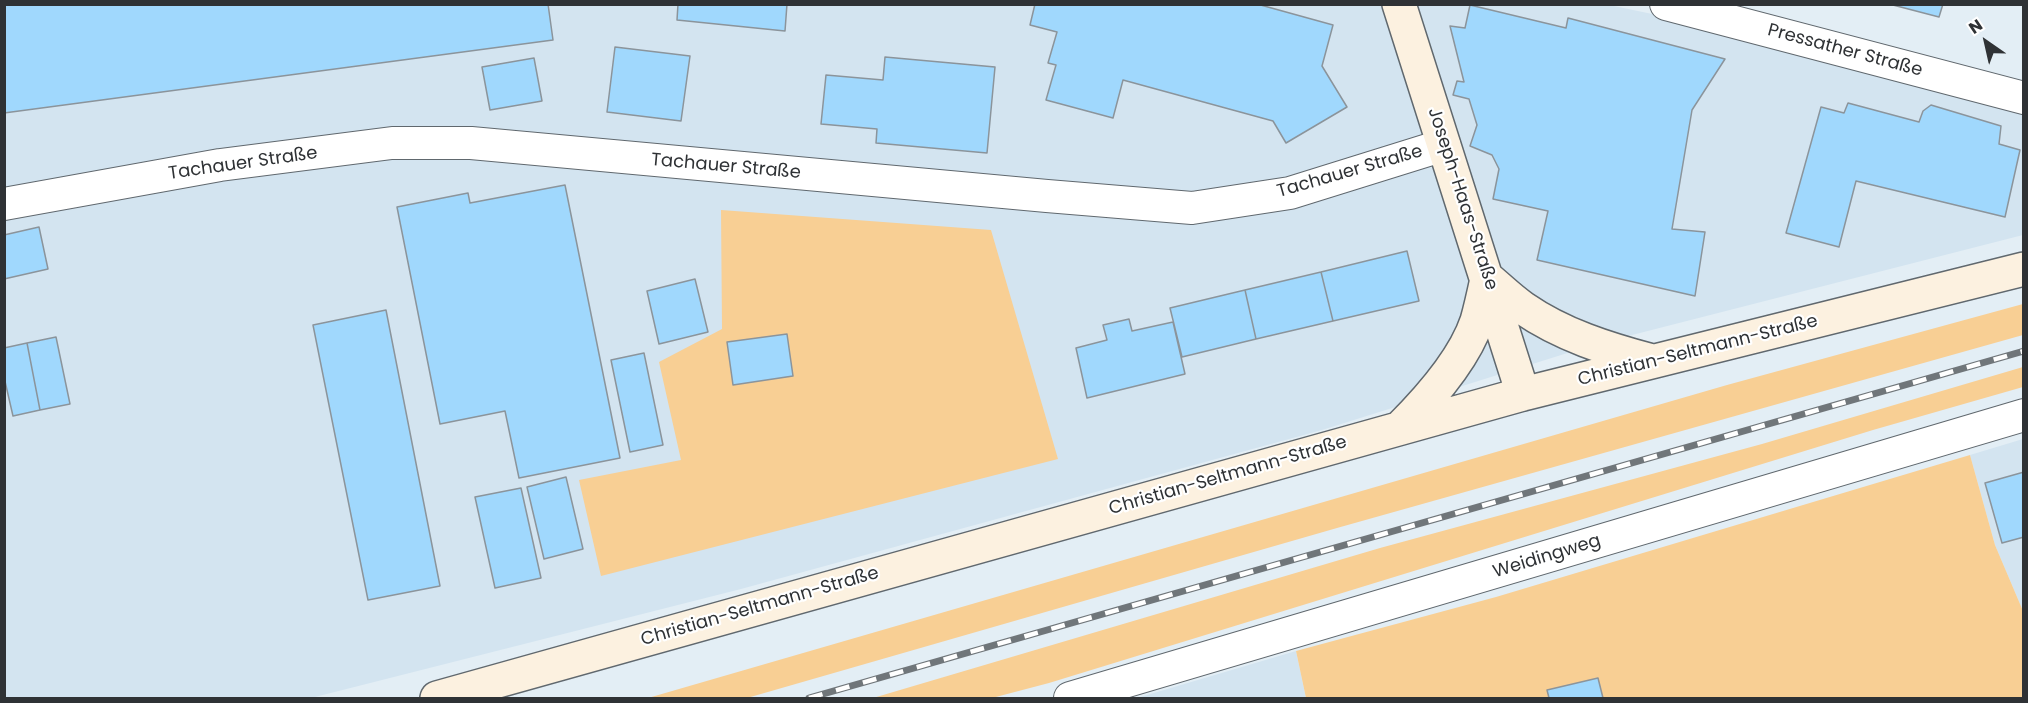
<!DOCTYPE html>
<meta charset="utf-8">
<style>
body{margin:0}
#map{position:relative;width:2028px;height:703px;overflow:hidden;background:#e3eef5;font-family:Poppins,sans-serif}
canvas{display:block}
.frame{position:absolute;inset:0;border:6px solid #2f3235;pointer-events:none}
.north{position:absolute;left:1956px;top:12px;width:60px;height:60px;-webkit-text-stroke:4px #fff;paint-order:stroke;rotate:326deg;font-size:16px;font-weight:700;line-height:24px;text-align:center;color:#2f3235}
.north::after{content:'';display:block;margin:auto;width:21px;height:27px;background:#2f3235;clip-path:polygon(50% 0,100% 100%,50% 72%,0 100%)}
</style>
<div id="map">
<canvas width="2028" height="703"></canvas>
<div class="frame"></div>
<div class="north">N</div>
</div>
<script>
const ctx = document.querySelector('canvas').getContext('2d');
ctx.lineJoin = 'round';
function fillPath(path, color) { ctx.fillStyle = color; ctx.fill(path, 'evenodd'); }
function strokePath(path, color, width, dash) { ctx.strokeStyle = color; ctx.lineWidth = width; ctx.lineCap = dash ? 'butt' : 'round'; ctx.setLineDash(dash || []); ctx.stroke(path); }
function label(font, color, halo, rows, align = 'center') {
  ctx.font = font + ' Poppins,sans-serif'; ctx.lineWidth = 4.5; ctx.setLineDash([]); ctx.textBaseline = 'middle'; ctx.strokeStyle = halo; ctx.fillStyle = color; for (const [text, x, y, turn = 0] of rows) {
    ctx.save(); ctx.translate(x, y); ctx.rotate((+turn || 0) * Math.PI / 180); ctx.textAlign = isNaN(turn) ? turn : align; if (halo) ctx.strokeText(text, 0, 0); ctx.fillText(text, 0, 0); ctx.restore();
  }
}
fillPath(new Path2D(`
 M4 5H1609L2023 91V235L1593 345 1322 430 741 589 311 698H5Z
 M2023 439V611L1995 545 1970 455Z
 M1296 651 1306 698H1137Z`), '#d3e4f0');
fillPath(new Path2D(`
 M721 210 991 230 1058 459 601 576 579 480 681 460 659 362 722 329Z
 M2023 304V335L1337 528 747 698H648L1727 385Z
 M2023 367V387L1873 430 1049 683 992 698H873L1380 548 1762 444Z
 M1970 455 1995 545 2023 611V698H1306L1296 651 1496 597Z`), '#f8cf94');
const building = new Path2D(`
 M4 4H548L553 40 4 113Z
 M678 4H787L785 31 677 20Z
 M1035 4H1257L1333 25 1322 66 1347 107 1286 143 1273 121 1123 80 1113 118 1046 100 1056 65 1048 63 1057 32 1030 25Z
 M1889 4H1943L1939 17Z
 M1470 5 1566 28 1568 18 1725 59 1692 110 1672 229 1705 232 1695 296 1537 260 1548 211 1493 199 1499 169 1492 155 1470 146 1477 125 1469 99 1453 95 1457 81 1464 82 1450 26 1465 28Z
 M615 47 690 56 681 121 607 112Z
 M885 57 995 67 987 153 876 143 877 129 821 124 826 75 883 80Z
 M534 58 542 101 490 110 482 67Z
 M1848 103 1919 122 1923 111 1931 105 2001 126 1999 144 2020 150 2005 217 1856 181 1839 247 1786 233 1821 107 1844 113Z
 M565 185 620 458 519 478 505 411 440 424 397 207 468 193 470 203Z
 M39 227 48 269 4 279V235Z
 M1407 251 1419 301 1333 321 1321 272Z
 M1321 272 1333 321 1256 339 1245 290Z
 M695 279 708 332 659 344 647 291Z
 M1245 290 1256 339 1182 357 1170 308Z
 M386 310 440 586 368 600 313 325Z
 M1129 319 1132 331 1173 322 1185 374 1087 398 1076 348 1107 340 1103 325Z
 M787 334 793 376 733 385 727 342Z
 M56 337 70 404 40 410 27 343Z
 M27 343 40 410 13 416 4 377V348Z
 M644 353 663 445 630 452 611 360Z
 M2024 472V537L2002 543 1985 483Z
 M566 477 583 549 544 559 527 487Z
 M521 488 541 578 495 588 475 497Z
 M1598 678 1603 698H1549L1547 690Z`);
fillPath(building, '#a0d8fd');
strokePath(building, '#8b949b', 1.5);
const street = new Path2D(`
 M1666 4 2024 98
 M4 204 220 165 392 143H471L1047 196 1192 208 1290 193 1444 145
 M1070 698 2024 415`);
const secondary = new Path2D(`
 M1399 4 1523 394
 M1487 278C1499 288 1510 299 1523 308 1562 335 1607 349 1652 361
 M1400 428C1429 399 1464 360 1477 321 1481 307 1484 293 1487 279
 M437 698 1523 394 2024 269`);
strokePath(street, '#60686e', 34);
strokePath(secondary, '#60686e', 36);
strokePath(street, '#fff', 32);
strokePath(secondary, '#fcf1e0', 33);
const rail = new Path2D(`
 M809 698 2024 351`);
strokePath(rail, '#70767a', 7);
strokePath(rail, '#fff', 4.5, [14]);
label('18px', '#2f3235', '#fff', [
 ["Pressather Straße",1845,51,15],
 ["Tachauer Straße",243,164,-8],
 ["Tachauer Straße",726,167,5],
 ["Tachauer Straße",1350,172,-16],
 ["Joseph-Haas-Straße",1462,199,72],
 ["Christian-Seltmann-Straße",1698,351,-14],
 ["Christian-Seltmann-Straße",1228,476,-16],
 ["Weidingweg",1547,557,-17],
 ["Christian-Seltmann-Straße",760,607,-16]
]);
</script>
